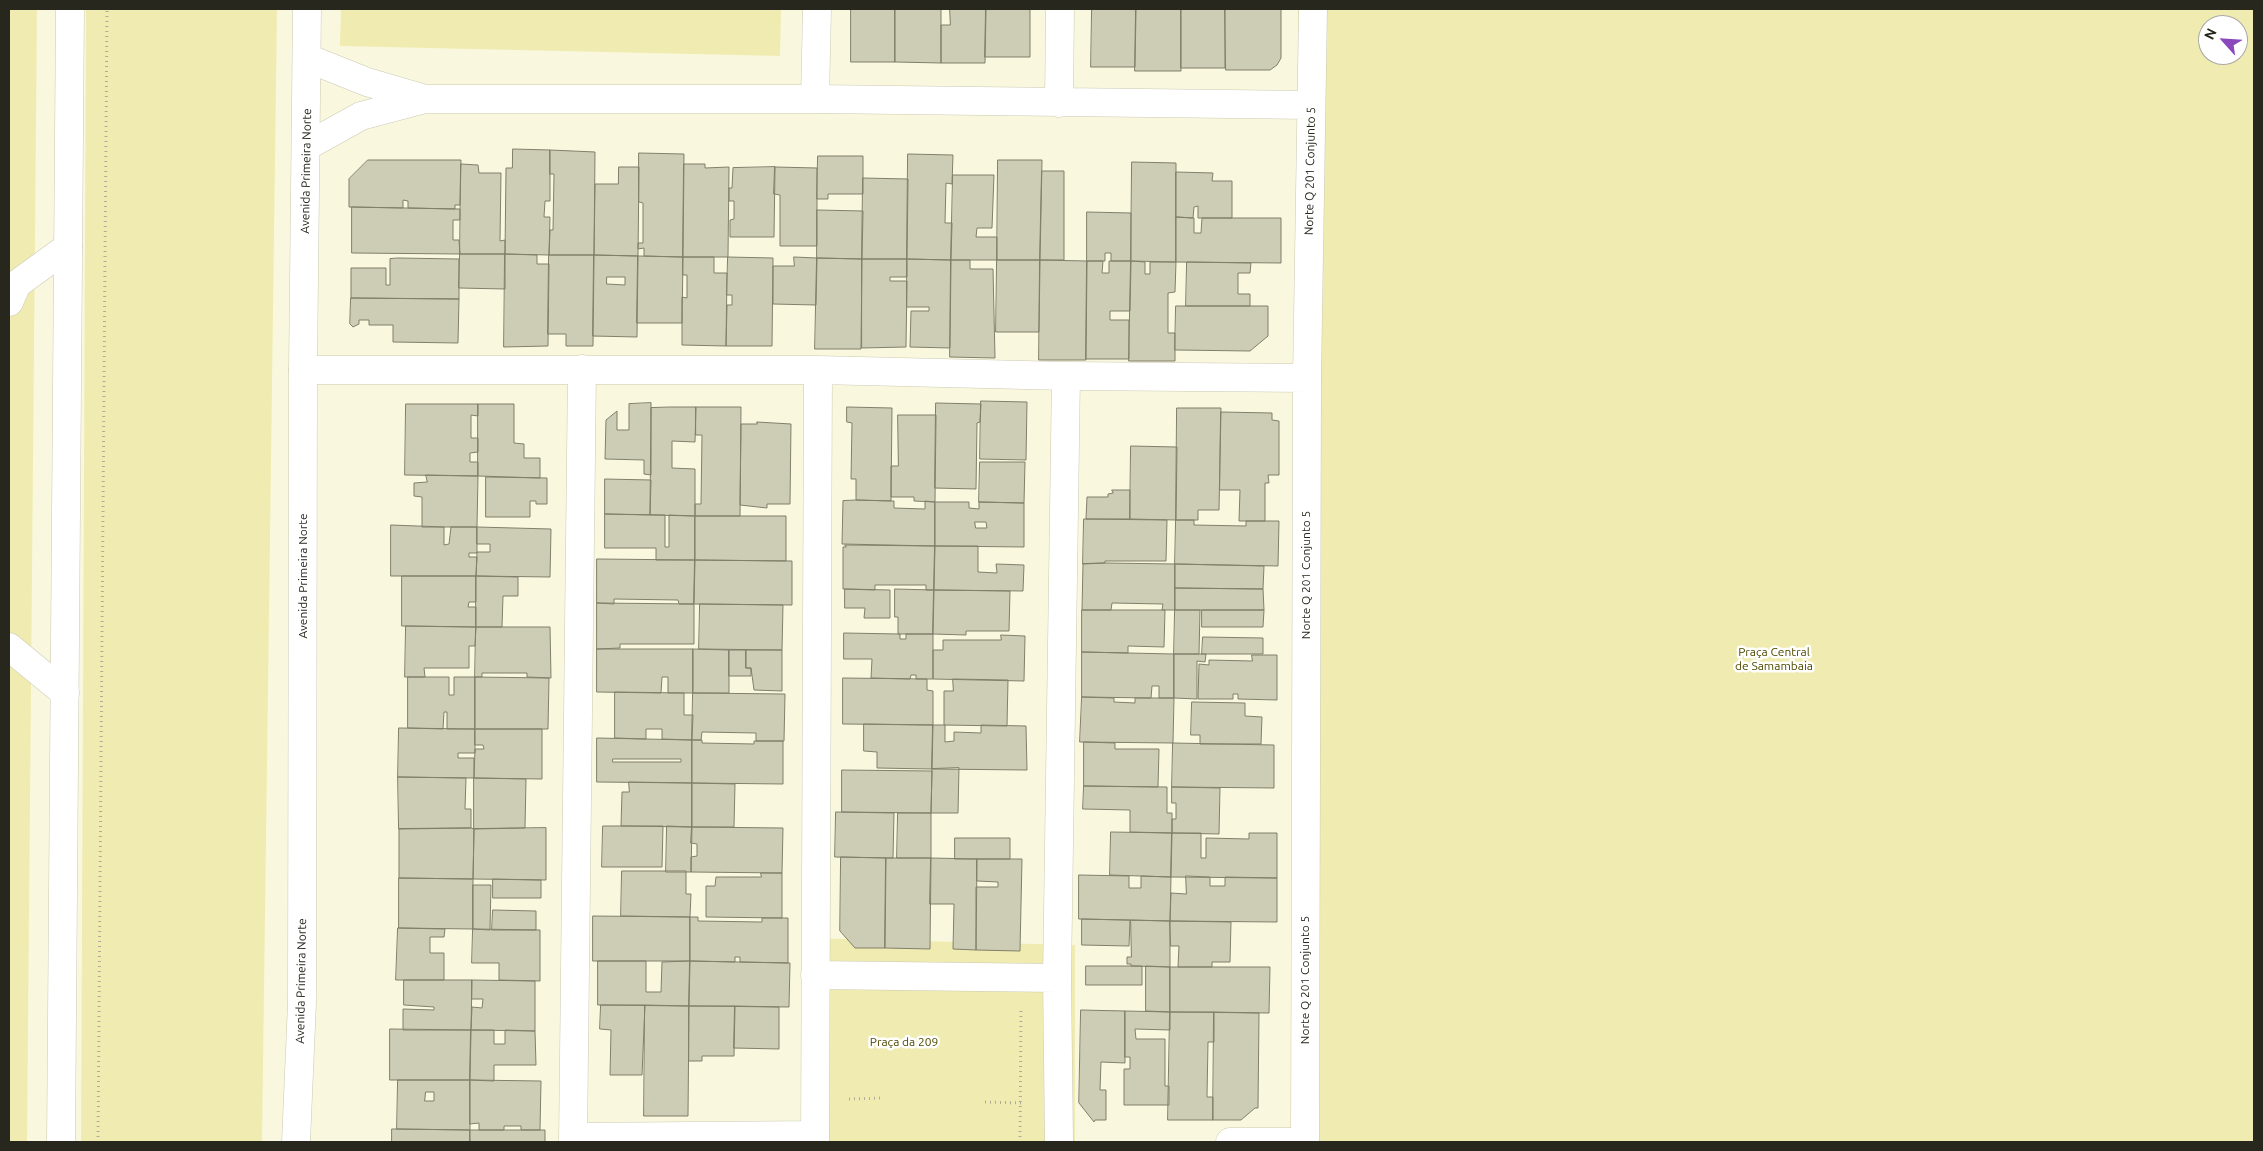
<!DOCTYPE html>
<meta charset="utf-8">
<style>
body{margin:0}
#map{position:relative;width:2263px;height:1151px;overflow:hidden;background:#f9f8df;font-family:Ubuntu,sans-serif}
canvas{display:block}
.frame{position:absolute;inset:0;border:10px solid #27271e;pointer-events:none}
.north{position:absolute;left:2198px;top:15px;width:50px;height:50px;box-sizing:border-box;background:#fff;border:1px solid #a9a9a5;border-radius:50%;rotate:296deg;font-size:14px;font-weight:700;line-height:20px;text-align:center;color:#27271e}
.north::after{content:'';display:block;margin:auto;width:18px;height:22px;background:#8b48bc;clip-path:polygon(50% 0,100% 100%,50% 72%,0 100%)}
</style>
<div id="map">
<canvas width="2263" height="1151"></canvas>
<div class="frame"></div>
<div class="north">N</div>
</div>
<script>
const ctx = document.querySelector('canvas').getContext('2d');
ctx.lineJoin = 'round';
function fillPath(path, color) { ctx.fillStyle = color; ctx.fill(path, 'evenodd'); }
function strokePath(path, color, width, dash) { ctx.strokeStyle = color; ctx.lineWidth = width; ctx.lineCap = dash ? 'butt' : 'round'; ctx.setLineDash(dash || []); ctx.stroke(path); }
function label(font, color, halo, rows, align = 'center') {
  ctx.font = font + ' Ubuntu,sans-serif'; ctx.lineWidth = 5; ctx.setLineDash([]); ctx.textBaseline = 'middle'; ctx.strokeStyle = halo; ctx.fillStyle = color; for (const [text, x, y, turn = 0] of rows) {
    ctx.save(); ctx.translate(x, y); ctx.rotate((+turn || 0) * Math.PI / 180); ctx.textAlign = isNaN(turn) ? turn : align; if (halo) ctx.strokeText(text, 0, 0); ctx.fillText(text, 0, 0); ctx.restore();
  }
}
fillPath(new Path2D(`
 M9 9H37L27 1142H9Z
 M86 9H277L262 1142H81Z
 M341 9H781L780 56 340 46Z
 M1298 9H2254V1142H1292ZM2208 25H2238V55H2208Z
 M806 938 1075 945V1142H801Z`), '#f0ecb1');
const building = new Path2D(`
 M851 9H895V62H851Z
 M895 9H941V63L895 62Z
 M950 9H986L985 63H941V25H950Z
 M986 9H1030V57H985Z
 M1092 9H1136L1135 67H1091Z
 M1136 9H1181V71H1135Z
 M1181 9H1225V68H1181Z
 M1225 9H1281V58L1277 65 1270 70H1226Z
 M513 149 550 150V201H545L544 217H550L549 255 505 254 506 168H512Z
 M550 150 595 152 594 255H549L550 230H553L554 174H550Z
 M639 153 684 154 683 257 644 256V248L638 249V243H643V203L639 202Z
 M908 154 953 155 952 184 946 183 945 223H952L951 260 907 259Z
 M818 156H863V194H828V199H817Z
 M368 160H461L460 205H455V209L408 208V201L403 200V208L349 207V179Z
 M998 160H1042L1040 260H997Z
 M1132 162 1176 163V262L1131 261Z
 M461 164 478 165 479 173H501L500 241 505 240V254H460Z
 M684 164H705V168L729 167 728 257H683Z
 M619 167H639L638 256 594 255 595 184H618Z
 M775 167 774 237H730V220L734 219V201H729V188H732L733 168Z
 M775 167 817 168V246H780V195L774 194Z
 M1042 171H1064V260H1040Z
 M1176 172 1213 173 1212 181H1232V218H1198V206L1194 207 1193 218 1176 217Z
 M953 175H994L992 228H977L976 237H997V260H951Z
 M863 178 908 179 907 259H862Z
 M352 207 460 209V220H453V240H459L460 254 352 253Z
 M817 210 863 211 862 259 817 258Z
 M1087 212 1131 213V261H1111V253H1105V261H1087Z
 M1176 217 1194 218V233H1201L1202 218H1281V263L1176 262Z
 M460 254H505V289L459 288Z
 M505 254 537 255V264H549L548 346 504 347Z
 M549 255H594L593 346H566V334H548Z
 M594 255 638 256 637 337 593 336ZM607 277H625V285L607 284Z
 M638 256 683 257 682 323H637Z
 M683 257H714V273H727L726 346 682 345V297L687 298V275H683Z
 M728 257 773 258 772 346H726L727 305H732V295H727Z
 M794 257 817 258 816 305 773 304V266H794Z
 M398 258 459 259V299L351 298V268H386V285H390V259Z
 M817 258 862 259 861 349H815Z
 M862 259H907V277H890V281H907L906 347 862 348Z
 M907 259 951 260 950 348 910 347 911 311H929V307H907Z
 M951 260H970V269H993L995 358 950 357Z
 M997 260H1040L1039 332H996Z
 M1040 260 1087 261 1086 360H1039Z
 M1087 261H1103L1102 273H1109V261H1131L1130 311H1110V320H1129V359H1086Z
 M1131 261 1145 262V274H1150V262H1176L1175 292 1168 293V333H1175V361H1129Z
 M1187 262 1251 263 1250 273H1238V294H1250V306H1186Z
 M351 298 459 299 458 343 393 342V325H369V320H359V324L353 327 350 324Z
 M1176 306H1268V336L1250 351 1175 350Z
 M981 401 1027 402 1026 460 980 459Z
 M651 403V475L644 474V460L605 459 606 420 617 411V430H629V404Z
 M936 403 981 404 980 422 977 423 976 489 935 488Z
 M406 404H478V416L471 415V438H478V452L470 453V462H478V476L405 475Z
 M478 404H514V443L524 444V458H540V478L478 476Z
 M670 407H696L695 442 672 441V468L695 469V516L650 515 651 408Z
 M696 407H741L740 516H695V504H701L702 435H696Z
 M847 407 892 408 891 501 856 500V479H851L852 423 847 422Z
 M1177 408H1221L1219 510H1198V520H1176Z
 M1221 412 1272 413V420L1279 421V475H1268L1269 483H1265V521H1239L1240 490H1220Z
 M898 415H936L935 502 914 501V497H891V466H898Z
 M757 422 791 424 790 504H767V508L740 505 741 424H757Z
 M1131 446 1177 447 1176 520 1130 519Z
 M980 462H1025L1024 503 979 502Z
 M426 475 478 476 477 527H422V497L414 496V483L427 482Z
 M486 477 547 478V504H536V501H530V517H486Z
 M605 479 651 480 650 515 605 514Z
 M1112 490H1130V519H1086L1087 497H1108V494L1113 493Z
 M856 500 894 501V508L925 509V501L935 502V546L842 544 843 501Z
 M935 502H969V508L979 509V502L1024 503V547L935 546ZM975 522H986L987 528H976Z
 M605 514 665 515V547H669V515L695 516V560H656V548H605Z
 M695 516H786V561L695 560Z
 M1084 519 1167 520 1166 561H1105V563L1083 564Z
 M1176 520H1194V525L1246 526V521H1279L1278 566 1175 564Z
 M391 525 444 527V545L449 544 451 527H477V553H469V557H477L476 576H391Z
 M477 527 551 529 550 577 476 576 477 552H490V544H477Z
 M845 545 935 546 934 590H926V585H875V590L843 589V547H846Z
 M935 546H978V572L997 573 996 564 1024 565 1023 591 934 590Z
 M597 559 695 560 694 604H679L678 600 614 599V604L597 603Z
 M695 560 792 561V605L694 604Z
 M1105 563 1175 564V610H1162L1163 604 1112 603 1111 610H1082L1083 564Z
 M1175 564 1264 566 1263 589 1175 588Z
 M402 576H476V602H469L468 607H476V627L402 626Z
 M476 576 518 577V596H503L502 627H476Z
 M1175 588 1263 589 1264 610H1175Z
 M845 589 890 590V618H864L865 608H845Z
 M895 589 934 590 933 634H898V617H895Z
 M934 590 1010 591 1009 631H966V635L933 634Z
 M597 603 694 604V644H620V648L597 649Z
 M700 604 783 605 782 650 699 649Z
 M1082 610H1165L1164 647 1128 646V653L1082 652Z
 M1175 610H1200L1199 654H1174Z
 M1202 610H1264L1263 627H1202Z
 M406 626 476 627 475 646H469V668H424L425 677H405Z
 M476 627H550L551 678 527 677V673H482V677H475Z
 M844 633 900 634V639H906V634H933V679H916V675H911L910 679 871 678 872 659H844Z
 M1001 635 1025 636 1024 681 933 679V650H943V640H1001Z
 M1203 637 1263 638V654H1202Z
 M597 649H693V693H668V677H662L661 693 597 692Z
 M693 649 729 650V693H693Z
 M729 650H746V668H751V676H729Z
 M746 650H782V691L754 690 751 668H746Z
 M1082 652 1174 654V698H1159V686H1152L1151 698 1082 697Z
 M1174 654H1206L1205 662 1197 661V699L1174 698Z
 M1252 655H1277V700L1238 699V694H1233V699H1198L1199 664 1209 665V660L1252 661Z
 M408 677H449V695H454V677H475V729H447V712H444L443 729 408 728Z
 M475 677 549 678 548 729H475Z
 M843 678 927 679V690L933 691V725L843 724Z
 M953 679 1008 680 1007 726 944 725V691H953Z
 M615 692 684 693V715H693L692 740 662 739V729H646V739L615 738Z
 M693 693 785 694 784 741H756V733L702 732 701 740H692Z
 M1082 697 1114 698V702L1135 703V698H1174L1173 743 1080 742Z
 M1192 702 1245 703V716L1262 717 1261 744H1200V735H1191Z
 M864 724 933 725 932 769 877 768V752L864 751Z
 M933 725H945V742L954 741V732L981 733V725L1026 726 1027 770 932 769Z
 M399 728 475 729V753H458V758H474V778L398 777Z
 M475 729H542V779L474 778 475 749H484L483 745H475Z
 M597 738 692 740V783L597 782ZM613 759H681V762H613Z
 M692 740H702V743L754 744V741H783V784L692 783Z
 M1084 742 1115 743V749H1159L1158 787 1084 786Z
 M1173 743 1274 745V788L1172 787Z
 M959 768 958 813H931L932 769Z
 M842 770 932 771 931 813 842 812Z
 M398 777 466 778 465 809H471V828L399 829Z
 M474 778 526 779 525 828 474 829Z
 M629 782 692 783V827L621 826 622 792H629Z
 M692 783 735 784 734 827H692Z
 M1084 786 1167 787V813H1172V833L1130 832V810L1083 809Z
 M1172 787 1220 788 1219 834 1172 833V819H1176V803H1172Z
 M836 812 894 813 893 858 835 857Z
 M898 813H931V858H897Z
 M603 826H663L662 867H602Z
 M667 826 692 827 691 872H666Z
 M692 827 783 828 782 873 691 872V857L697 856V844L691 843Z
 M471 828 474 829 473 879 399 878V829Z
 M546 828V880L473 879 474 829Z
 M1111 832 1172 833 1171 877 1110 875Z
 M1172 833H1201V858H1206V838L1249 839V833H1277V878L1171 877Z
 M955 838H1010V859H955Z
 M841 857 886 858 885 948H855L840 931Z
 M886 858H931L930 949 885 948Z
 M931 858 977 859 976 950 953 949 954 904H930Z
 M977 859H1022L1020 951 976 950V887H998V882L977 881Z
 M622 871H686V894H691L690 917 621 916Z
 M761 873H782V918L706 917V886H715L716 877H761Z
 M1079 875 1129 876V888H1141V876L1171 877 1170 921 1079 919Z
 M1186 876 1210 877V886H1225V877L1277 878V922L1170 921 1171 893 1186 894Z
 M399 878 473 879V929L399 928Z
 M493 879 541 880V898H493Z
 M473 885H491L490 930 473 929Z
 M493 910 536 911V930H492Z
 M593 916 690 917V961H593Z
 M690 917H698V921L762 922V918H788V963L740 962V957H735V962L690 961Z
 M1082 919 1130 920 1129 946 1082 945Z
 M1131 920 1170 921V967L1131 966V964H1127V957H1131Z
 M1170 921 1231 922 1230 962H1212V967H1178L1179 946H1171Z
 M398 928 445 929 444 937H430V953H444V980H396Z
 M473 929 540 930V981L499 980V963H472Z
 M598 961H646V992H661L662 962 690 961 689 1006 598 1005Z
 M690 961 790 963 789 1007 689 1006Z
 M1086 966H1142V985H1086Z
 M1146 966 1170 967V1012L1146 1011Z
 M1170 967H1270L1269 1013 1170 1012Z
 M404 980H472L471 1030H403V1009L434 1010V1007L404 1005Z
 M472 980 535 981V1031L471 1030 472 1007 482 1008 483 999H472Z
 M601 1005H645L642 1075H610L611 1030 600 1029Z
 M645 1005 689 1006 688 1116H644Z
 M689 1006H735L734 1056H702V1061H689Z
 M735 1006 779 1007V1049L734 1048Z
 M1081 1010 1125 1011V1063L1101 1062 1100 1090H1106V1120H1095L1094 1122 1079 1103Z
 M1125 1011 1170 1012V1030L1135 1029 1136 1039H1165V1086H1169V1105H1124V1069H1130V1057H1125Z
 M1170 1012H1214V1042H1208L1207 1097H1213V1120H1168Z
 M1214 1012 1259 1013 1258 1108H1255L1241 1120H1213Z
 M390 1029 471 1030 470 1080H390Z
 M471 1030H494V1044H505V1030L535 1031 536 1065H494V1081L470 1080Z
 M398 1080H470V1130L397 1129ZM426 1092H434V1101H425Z
 M470 1080 541 1081 540 1130H521V1126H504V1130H479V1123L470 1124Z
 M392 1129 470 1130V1142H392Z
 M470 1130H545V1142H470Z`);
fillPath(building, '#cdccb5');
strokePath(building, '#817f6a', 1);
const minor = new Path2D(`
 M307 58 367 82 425 99
 M815 99 817 9
 M1059 103 1060 9
 M307 146 361 116 425 99H815L1311 105
 M9 302 17 284 68 247
 M303 370H818L1066 376 1307 378
 M9 647 65 693
 M815 975 1057 978
 M573 1137 815 1135
 M573 1142 582 369
 M815 1142 818 370
 M1059 1142 1057 978 1066 376
 M1230 1142H1305
 M1305 1142 1307 378 1313 9`);
const major = new Path2D(`
 M61 1142 70 9
 M296 1142 302 1003 303 370 307 9`);
strokePath(minor, '#cbc9b2', 29);
strokePath(major, '#cbc9b2', 29);
strokePath(new Path2D(`
 M849 1099 883 1098
 M985 1102 1022 1103
 M98 1142 107 9
 M1020 1142 1021 1010`), '#adac99', 3, [1, 4]);
strokePath(minor, '#fff', 28);
strokePath(major, '#fff', 28);
label('12px', '#27271e', '#fff', [
 ["Avenida Primeira Norte",306,171,-89],
 ["Norte Q 201 Conjunto 5",1310,171,-89],
 ["Norte Q 201 Conjunto 5",1306,575,-90],
 ["Avenida Primeira Norte",303,576,-90],
 ["Norte Q 201 Conjunto 5",1305,980,-90],
 ["Avenida Primeira Norte",301,981,-89]
]);
label('12px', '#4f4900', '#fff', [
 ["Praça Central",1774,652],
 ["de Samambaia",1774,666],
 ["Praça da 209",904,1042]
]);
</script>
